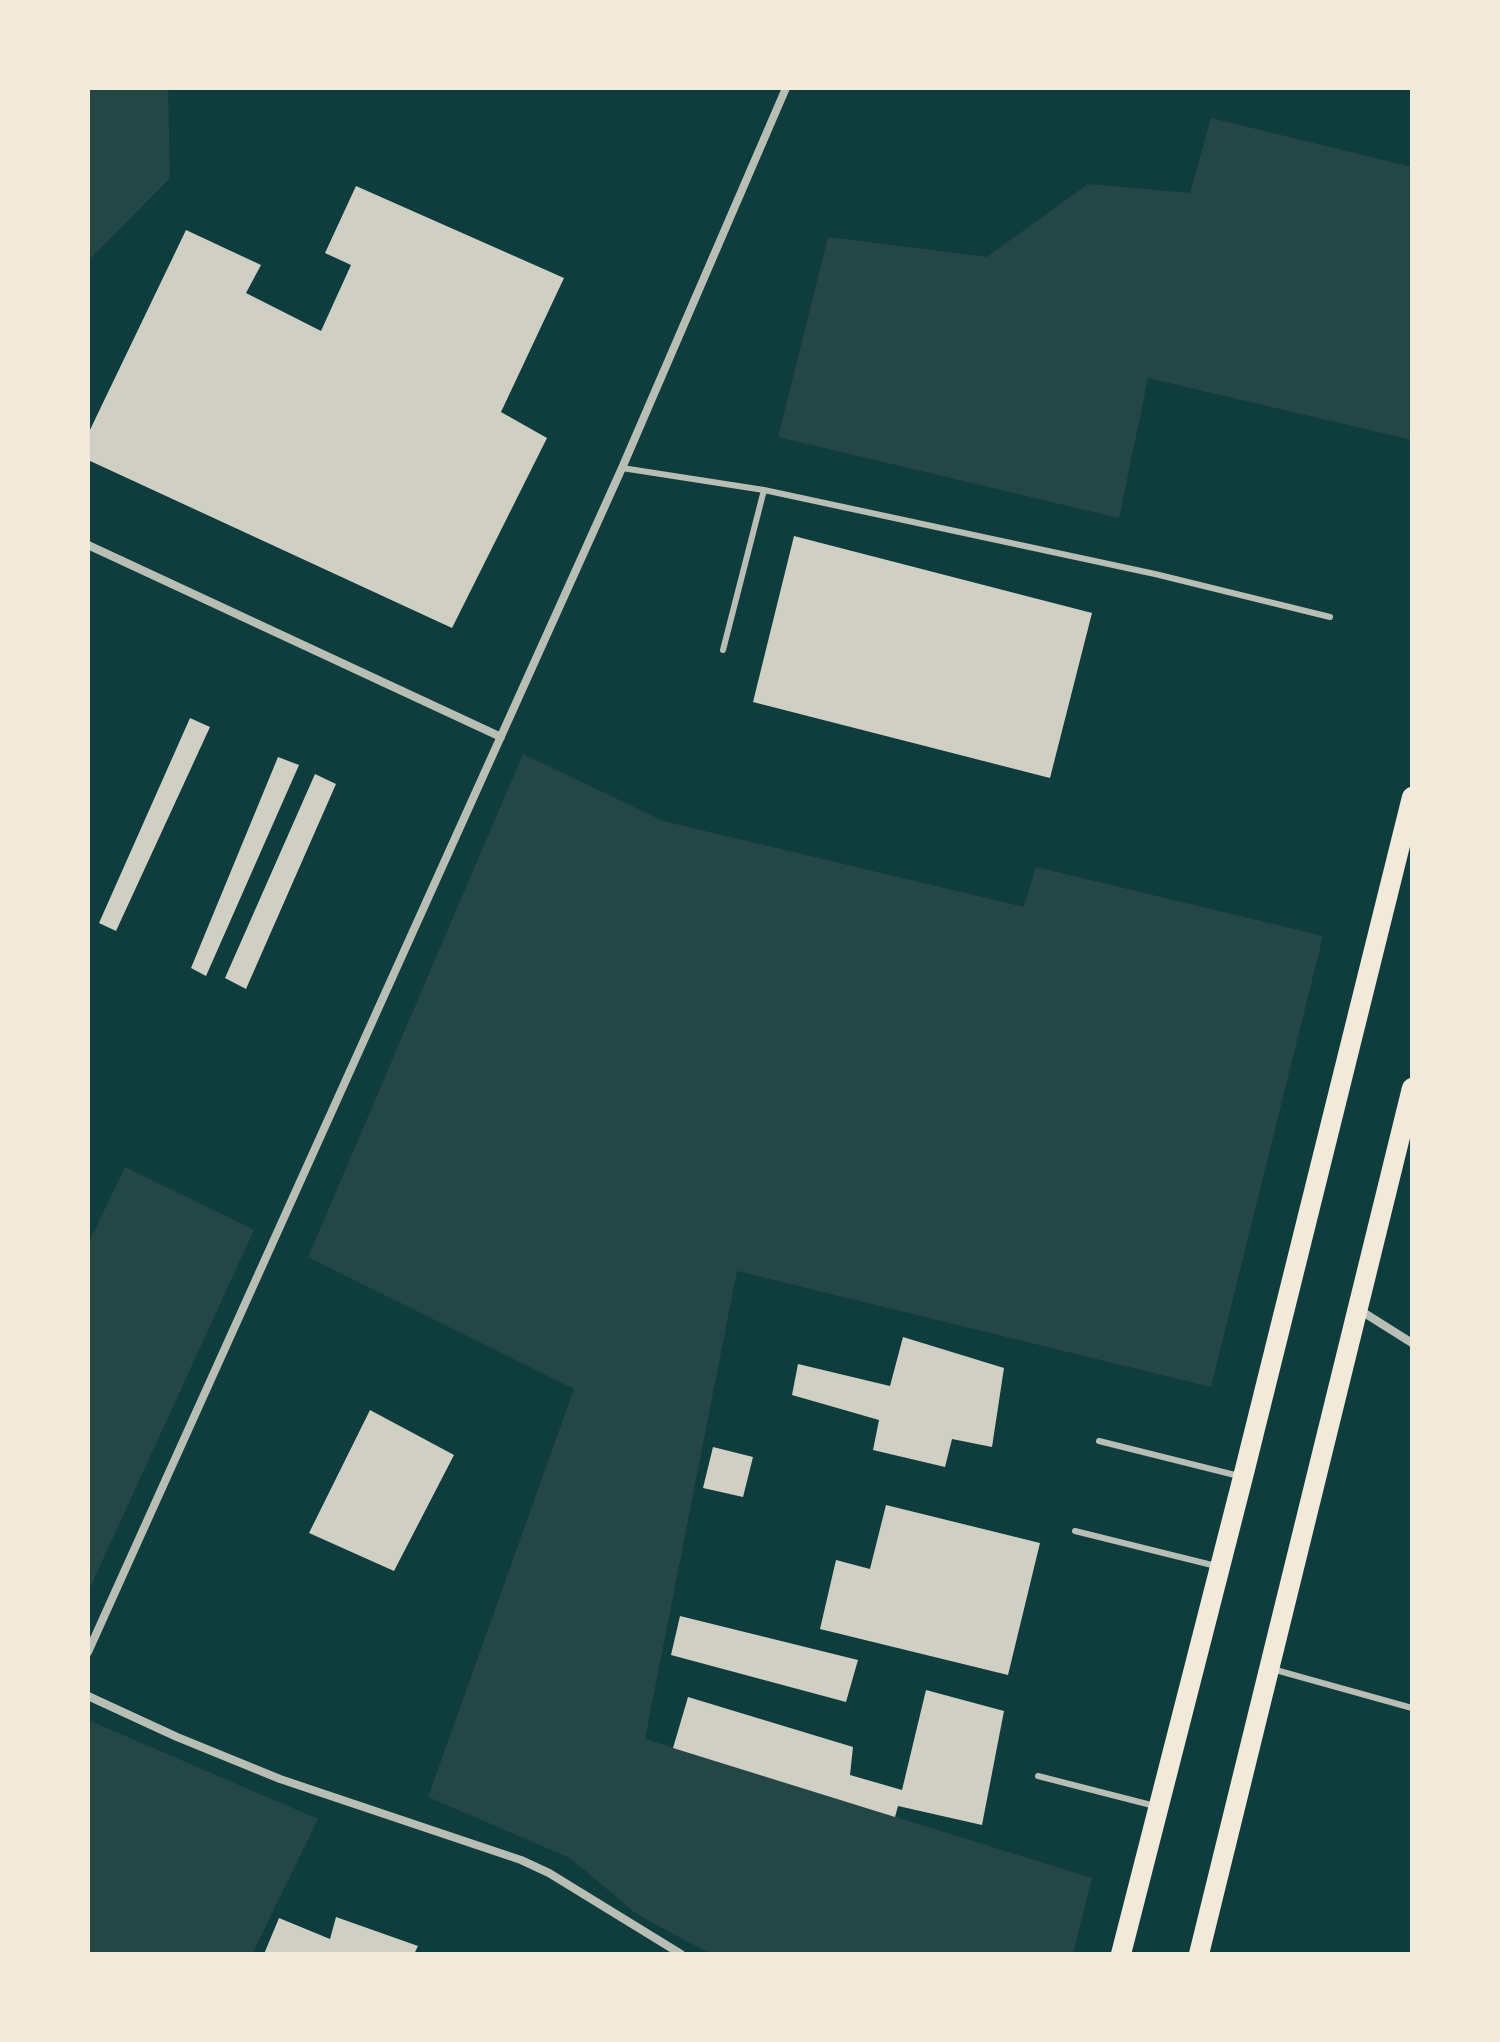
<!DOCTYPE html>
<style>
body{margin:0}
#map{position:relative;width:1500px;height:2042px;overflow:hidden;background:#0f3d3e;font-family:"DejaVu Sans",sans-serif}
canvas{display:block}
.frame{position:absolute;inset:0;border:90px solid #f1e9da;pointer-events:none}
</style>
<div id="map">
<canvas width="1500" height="2042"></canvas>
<div class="frame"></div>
</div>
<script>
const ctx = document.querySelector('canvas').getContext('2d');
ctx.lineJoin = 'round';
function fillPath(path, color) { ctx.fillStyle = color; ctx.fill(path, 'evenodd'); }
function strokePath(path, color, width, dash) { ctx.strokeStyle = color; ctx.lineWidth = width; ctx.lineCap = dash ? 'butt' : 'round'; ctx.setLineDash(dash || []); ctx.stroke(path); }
fillPath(new Path2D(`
 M88 88H168L170 178 88 261Z
 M1211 118 1412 167V440L1148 378 1119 518 778 437 828 237 987 257 1088 184 1190 193Z
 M523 754 663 821 1024 907 1036 867 1323 936 1211 1387 737 1271 645 1739 1092 1878 1073 1954H712L671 1933 634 1912 570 1858 428 1797 574 1389 308 1257Z
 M125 1167 254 1230 88 1592V1244Z
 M88 1720 318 1819 252 1954H88Z`), '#244646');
fillPath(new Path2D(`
 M356 186 564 278 501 412 547 438 452 628 88 460V434L186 230 261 265 246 293 321 331 351 265 325 253Z
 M794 536 1092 613 1050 778 753 702Z
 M190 718 210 727 116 931 99 923Z
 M278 757 299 765 206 976 191 968Z
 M315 774 336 784 246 989 225 978Z
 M903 1337 1004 1368 992 1447 952 1439 945 1467 873 1450 879 1420 792 1395 798 1364 890 1386Z
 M370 1410 454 1455 394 1571 309 1533Z
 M713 1447 753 1457 743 1497 703 1488Z
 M886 1505 1040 1543 1008 1675 820 1629 836 1560 870 1569Z
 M680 1616 858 1660 846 1702 671 1655Z
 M926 1690 1004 1711 982 1825 898 1806 895 1817 673 1748 688 1697 853 1747 850 1775 902 1790Z
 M336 1917 418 1946 414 1954H264L279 1918 330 1939Z`), '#cfcfc3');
strokePath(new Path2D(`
 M622 468 764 490 1155 574 1330 617
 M723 650 764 490
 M1099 1441 1239 1476
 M1075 1531 1216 1566
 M1272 1669 1412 1708
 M1038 1776 1155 1806`), '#b8beb3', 6);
strokePath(new Path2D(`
 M88 545 501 737
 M1358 1309 1412 1343
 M88 1652 622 468 786 88
 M88 1696 177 1737 280 1779 521 1860 549 1873 681 1954`), '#b8beb3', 8);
strokePath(new Path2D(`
 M1121 1954 1243 1477 1412 797
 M1199 1954 1412 1088`), '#f1e9da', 20);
</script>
